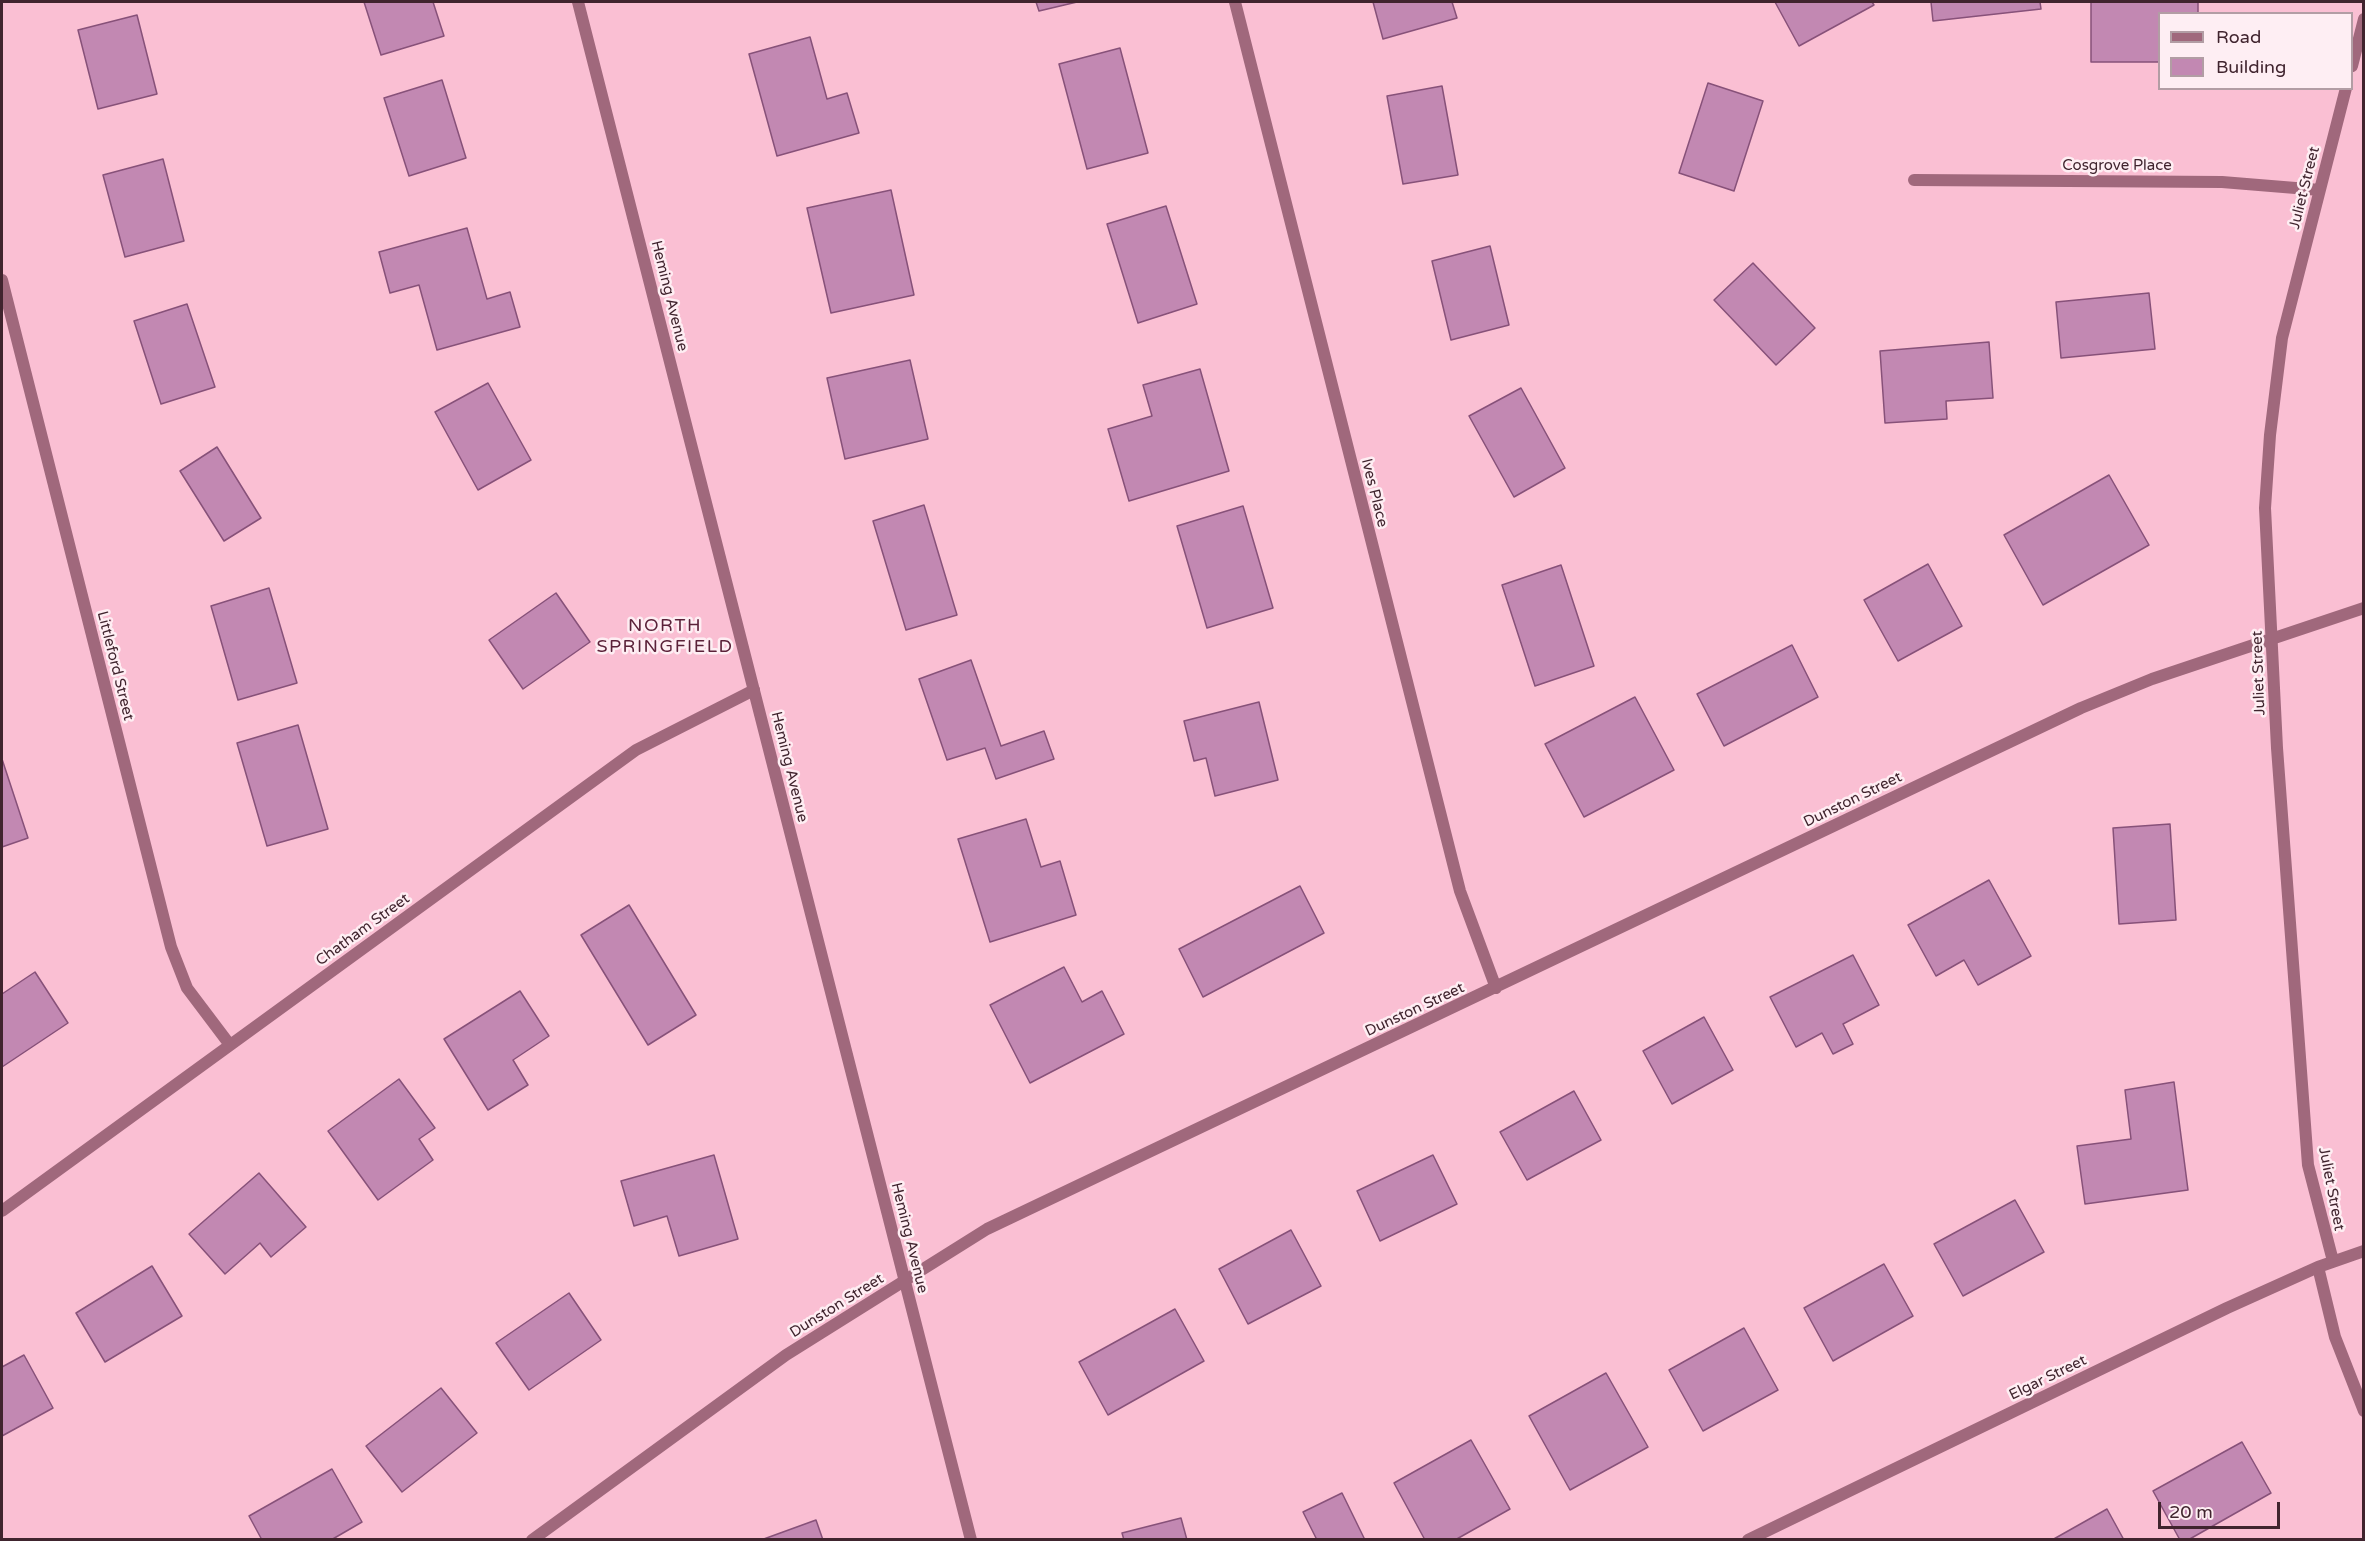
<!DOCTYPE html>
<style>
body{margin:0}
#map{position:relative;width:2365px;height:1541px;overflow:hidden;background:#fabfd3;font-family:"Varela Round",sans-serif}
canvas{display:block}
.frame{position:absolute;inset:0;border:3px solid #40242e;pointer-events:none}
.legend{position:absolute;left:2158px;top:12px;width:195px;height:78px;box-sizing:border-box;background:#feeef3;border:2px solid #b29da4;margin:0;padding:8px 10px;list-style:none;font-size:18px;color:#40242e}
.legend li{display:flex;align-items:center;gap:12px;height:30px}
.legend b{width:30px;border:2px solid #b29da4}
.scale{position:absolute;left:2158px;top:1502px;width:122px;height:27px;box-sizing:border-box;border:3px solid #40242e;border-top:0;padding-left:8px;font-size:18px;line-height:21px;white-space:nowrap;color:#40242e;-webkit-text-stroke:4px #feeef3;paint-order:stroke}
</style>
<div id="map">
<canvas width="2365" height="1541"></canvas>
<div class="frame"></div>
<ul class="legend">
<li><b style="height:8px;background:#a0687c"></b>Road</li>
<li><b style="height:16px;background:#c288b2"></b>Building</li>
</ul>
<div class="scale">20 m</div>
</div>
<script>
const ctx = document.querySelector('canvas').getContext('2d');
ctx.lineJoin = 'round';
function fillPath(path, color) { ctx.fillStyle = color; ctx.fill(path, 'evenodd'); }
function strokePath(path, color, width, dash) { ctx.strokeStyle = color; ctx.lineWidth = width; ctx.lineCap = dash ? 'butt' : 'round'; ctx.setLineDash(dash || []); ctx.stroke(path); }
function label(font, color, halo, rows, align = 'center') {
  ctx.font = font + ' "Varela Round",sans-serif'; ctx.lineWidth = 5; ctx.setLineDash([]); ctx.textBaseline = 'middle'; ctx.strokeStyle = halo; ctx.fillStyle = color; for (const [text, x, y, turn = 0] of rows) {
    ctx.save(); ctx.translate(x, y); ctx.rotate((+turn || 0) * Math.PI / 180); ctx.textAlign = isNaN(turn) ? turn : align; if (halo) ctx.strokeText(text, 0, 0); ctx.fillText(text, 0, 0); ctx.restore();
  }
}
const building = new Path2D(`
 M364 2H433L444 36 381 55Z
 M1036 2H1077L1039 11Z
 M1373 2H1452L1457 18 1383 39Z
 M1775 2H1872L1874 5 1799 46Z
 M1931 2H2040L2041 9 1933 21Z
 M2091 2H2198V14H2160V62H2091Z
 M137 15 157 94 98 109 78 30Z
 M810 37 827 99 847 93 859 133 777 156 749 54Z
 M1120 48 1148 153 1087 169 1059 64Z
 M442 80 466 158 409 176 384 98Z
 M1708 83 1763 101 1734 191 1679 173Z
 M1442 86 1458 175 1403 184 1387 96Z
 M163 159 184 241 125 257 103 175Z
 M891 190 914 295 831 313 807 208Z
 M1166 206 1197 304 1138 323 1107 224Z
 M467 228 487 299 510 292 520 327 437 350 419 285 390 293 379 252Z
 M1490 246 1509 325 1451 340 1432 261Z
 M1753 263 1815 328 1776 365 1714 300Z
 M2149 293 2155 349 2061 358 2056 302Z
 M187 304 215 387 161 404 134 321Z
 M1989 342 1993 398 1946 401 1947 419 1885 423 1880 351Z
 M910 360 928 439 845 459 827 378Z
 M1200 369 1229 471 1129 501 1108 429 1152 416 1143 385Z
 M488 383 531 460 478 490 435 412Z
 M1521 388 1565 468 1514 497 1469 416Z
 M217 447 261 518 224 541 180 471Z
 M2109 475 2149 545 2043 605 2004 535Z
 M924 505 957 615 906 630 873 521Z
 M1243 506 1273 608 1207 628 1177 526Z
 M1928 564 1962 626 1898 661 1864 600Z
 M1561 565 1594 666 1535 686 1502 585Z
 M269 588 297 683 238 700 211 606Z
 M556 593 590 642 523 689 489 640Z
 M1792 645 1818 697 1724 746 1697 694Z
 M971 660 1001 746 1044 731 1054 759 996 779 985 748 947 760 919 679Z
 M1635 697 1674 770 1584 817 1545 744Z
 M1259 702 1278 780 1215 796 1206 758 1194 761 1184 721Z
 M298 725 328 829 267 846 237 743Z
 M2 759 28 838 2 847Z
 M1026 819 1041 867 1060 861 1076 915 990 942 958 839Z
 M2170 824 2176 920 2119 924 2113 828Z
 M1989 880 2031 956 1978 985 1964 960 1936 976 1908 925Z
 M1300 886 1324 933 1203 997 1179 949Z
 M629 905 696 1015 648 1045 581 935Z
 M1853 955 1879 1005 1843 1024 1853 1044 1833 1054 1822 1033 1796 1047 1770 997Z
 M1064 967 1082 1002 1102 991 1124 1034 1030 1083 990 1005Z
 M35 972 68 1023 2 1067V994Z
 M520 991 549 1036 513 1060 528 1085 488 1110 444 1039Z
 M1704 1017 1733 1070 1672 1104 1643 1051Z
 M399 1079 435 1128 419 1139 433 1160 378 1200 328 1131Z
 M2174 1082 2188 1190 2085 1204 2077 1146 2131 1139 2125 1090Z
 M1574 1091 1601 1140 1527 1180 1500 1132Z
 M714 1155 738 1239 679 1256 667 1216 634 1226 621 1181Z
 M1433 1155 1457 1204 1380 1241 1357 1191Z
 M259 1173 306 1227 271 1257 260 1243 225 1274 189 1234Z
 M2015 1200 2044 1252 1963 1296 1934 1244Z
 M1291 1230 1321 1286 1248 1324 1219 1269Z
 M1884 1264 1913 1316 1833 1361 1804 1308Z
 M152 1266 182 1316 105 1362 76 1313Z
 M569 1293 601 1340 529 1390 496 1343Z
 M1175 1309 1204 1361 1108 1415 1079 1362Z
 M1744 1328 1778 1390 1703 1431 1669 1370Z
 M24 1355 53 1408 2 1436V1367Z
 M1606 1373 1648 1447 1570 1490 1529 1416Z
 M441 1388 477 1433 402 1492 366 1446Z
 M1471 1440 1510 1509 1455 1540H1425L1394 1483Z
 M2242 1442 2271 1493 2188 1540H2180L2153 1491Z
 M332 1469 362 1522 331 1540H262L249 1516Z
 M1342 1493 1365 1540H1317L1303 1512Z
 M2107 1509 2124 1540H2052Z
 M1181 1518 1187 1540H1124L1122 1533Z
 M816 1520 823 1540H761Z`);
fillPath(building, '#c288b2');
strokePath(building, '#875179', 1.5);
strokePath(new Path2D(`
 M1235 2 1460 891 1496 988
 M2352 66 2364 19
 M1914 180 2222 182 2320 190
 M2 280 171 947 187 988 230 1045
 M2 1211 636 750 754 690
 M2333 1261 2308 1165 2277 748 2265 508 2270 435 2282 338 2346 88
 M2318 1267 2335 1337 2364 1411
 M532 1540 786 1355 987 1229 2081 708 2152 679 2364 608
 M1748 1540 2227 1308 2318 1267 2364 1251`), '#a0687c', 12);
strokePath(new Path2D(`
 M578 2 971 1540`), '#a0687c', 12);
label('15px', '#40242e', '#feeef3', [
 ["Cosgrove Place",2117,166],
 ["Juliet Street",2305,188,-76],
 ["Heming Avenue",669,296,76],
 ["Ives Place",1374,493,76],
 ["Littleford Street",115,666,76],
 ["Juliet Street",2259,673,-92],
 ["Heming Avenue",789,767,76],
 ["Dunston Street",1853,800,-26],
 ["Chatham Street",363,930,-36],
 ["Dunston Street",1415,1010,-25],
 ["Juliet Street",2331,1189,79],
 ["Heming Avenue",909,1238,76],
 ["Dunston Street",837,1306,-32],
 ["Elgar Street",2048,1378,-26]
]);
ctx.letterSpacing = '1.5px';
label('18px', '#5b2139', '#feeef3', [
 ["NORTH",665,626],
 ["SPRINGFIELD",665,647]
]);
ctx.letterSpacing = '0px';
</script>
